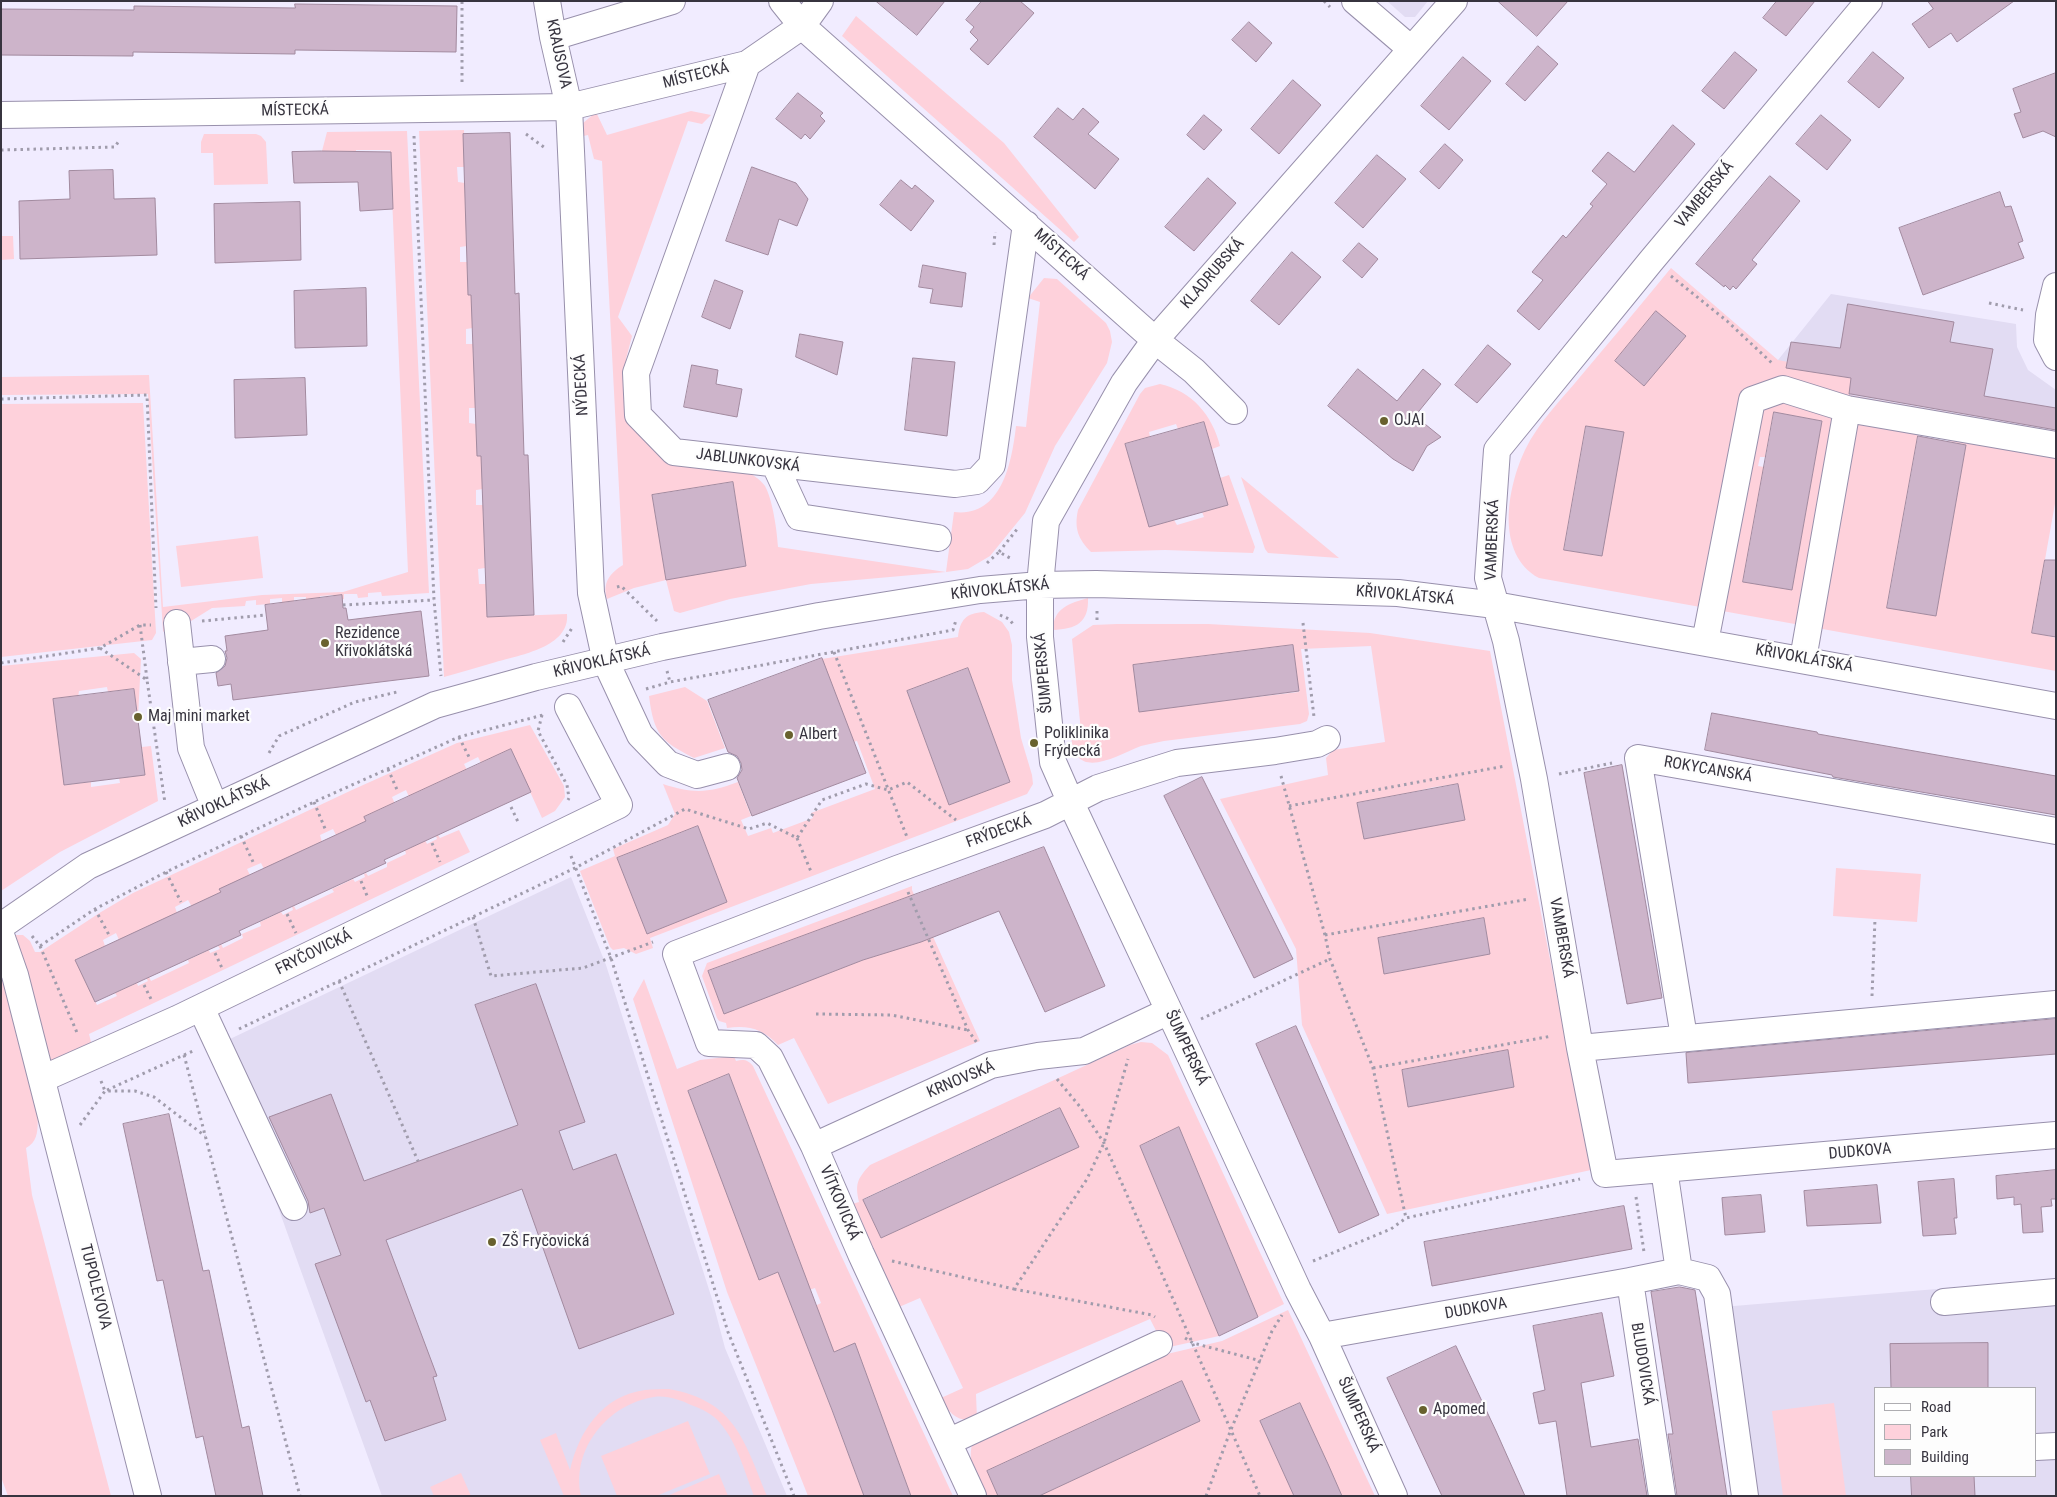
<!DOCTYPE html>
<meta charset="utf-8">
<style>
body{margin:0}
#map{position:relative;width:2057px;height:1497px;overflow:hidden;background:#f1ecff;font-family:"Roboto Condensed",sans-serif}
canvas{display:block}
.frame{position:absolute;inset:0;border:2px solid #37343f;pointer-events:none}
.legend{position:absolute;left:1874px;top:1387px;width:162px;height:90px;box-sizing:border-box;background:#fdfdfd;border:1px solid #aeadb1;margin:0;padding:6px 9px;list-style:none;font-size:15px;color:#37343f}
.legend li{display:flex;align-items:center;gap:10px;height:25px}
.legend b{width:25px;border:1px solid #aeadb1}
</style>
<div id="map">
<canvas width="2057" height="1497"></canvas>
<div class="frame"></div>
<ul class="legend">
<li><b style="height:6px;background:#fff"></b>Road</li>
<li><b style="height:14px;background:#fed1db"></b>Park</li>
<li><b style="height:14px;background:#cdb4ca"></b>Building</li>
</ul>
</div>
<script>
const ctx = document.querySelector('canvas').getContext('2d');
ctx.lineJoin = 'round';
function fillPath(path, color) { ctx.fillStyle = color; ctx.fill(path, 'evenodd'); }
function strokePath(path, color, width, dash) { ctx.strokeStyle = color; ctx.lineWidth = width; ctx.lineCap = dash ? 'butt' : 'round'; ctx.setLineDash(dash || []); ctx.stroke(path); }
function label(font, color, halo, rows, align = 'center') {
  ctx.font = font + ' "Roboto Condensed",sans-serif'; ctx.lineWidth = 4.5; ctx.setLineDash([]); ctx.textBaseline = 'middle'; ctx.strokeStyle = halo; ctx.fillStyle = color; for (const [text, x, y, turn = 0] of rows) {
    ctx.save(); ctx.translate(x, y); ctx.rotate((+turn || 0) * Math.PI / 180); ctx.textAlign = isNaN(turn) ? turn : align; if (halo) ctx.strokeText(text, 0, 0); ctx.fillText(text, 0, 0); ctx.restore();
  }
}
fillPath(new Path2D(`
 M1387 1H1428L1415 17H1405Z
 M1831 294 2016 324 2017 347 2028 370 2056 390V438L1848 402 1778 360Z
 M571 877 606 965 712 1299 725 1348 787 1496H382L270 1185 211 1048Z
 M2056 1279V1496H1758L1722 1307ZM1876 1388H2036V1476H1876Z`), '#e2dcf3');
fillPath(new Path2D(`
 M856 16 1004 143 1079 237 1074 242 842 36Z
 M691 111 711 115 702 124 688 121 618 317 632 336 626 359 625 397 632 419 744 469C751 474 760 479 765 486 773 501 777 531 778 547L946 572 954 512C1002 518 1012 461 1016 426L1026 427 1040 302 1028 298 1044 278 1057 279 1106 323 1110 331 1112 342 1107 363 1055 446 1025 513 990 556 968 569 946 572 811 584 730 599 680 613 674 611 666 580 634 588 607 599C602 583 610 573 623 565L602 161 594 159 588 135 579 137 582 124 596 112 607 135ZM733 482 746 566 666 579 661 550 675 521 657 524 652 495Z
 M464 130 465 167H457L458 182 465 183 467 246 460 247V262H467L469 295H472L473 328 466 329V344H473L476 408H469V423L476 424 478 456H482L483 489 476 490V505H483L485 568 478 569 479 584H486L488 617 567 614C570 647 520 655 496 662 479 667 462 672 444 677L419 131Z
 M407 131 429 593 382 596 381 592 368 593V597L358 598 357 594H344V599L334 600 333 595 320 596V600L306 601V597H294V602L282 603V598L270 599V604L256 605V600L246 601 245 606 212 608 167 636 163 631 148 394 1 395V377L149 375 163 607 262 595 343 592 408 572 390 150H356L357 181 322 151 327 132Z
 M204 134H256L261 136 266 142 268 184 214 185 213 153H201V142Z
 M1 236H13L14 259 1 260Z
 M1671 268 1778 360 1788 362 1787 368 1851 378 1849 395 2056 431V498L2032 632 2056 638V671L1539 578C1495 554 1507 488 1525 450 1538 423 1561 400 1580 377 1610 341 1641 305 1671 268ZM1685 336 1644 385 1615 361ZM1774 412 1822 421 1792 590 1743 581 1764 467 1758 466 1760 457H1765ZM1586 426 1623 433 1601 556 1564 549ZM1919 429 1950 434 1948 441 1966 445 1936 616 1887 607Z
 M1160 384C1192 391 1212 415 1220 446L1212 449 1203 422 1178 429 1176 424 1149 432 1150 437 1125 444 1150 526 1174 520 1177 525 1204 517 1202 512 1228 505 1220 478 1229 475 1255 547 1253 553 1165 550 1091 552C1078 539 1074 528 1078 510L1140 394 1145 388Z
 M143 403 156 633 152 640 1 657V404Z
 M1241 477 1339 558 1268 553 1265 549Z
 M258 536 263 578 181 587 176 546Z
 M1088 598C1089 623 1076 629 1053 630 1053 608 1070 603 1088 598Z
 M984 612 1002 622 1009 632 1012 645V680L1021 738 1032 775 1033 784 1027 794 650 938 653 948 636 954 624 948 613 950 610 947 580 871 615 856 613 849 668 825 675 814 663 784C694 794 708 793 738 782L751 816 741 820 748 836 771 828 773 833 813 818 811 813 875 789 857 741 853 742 822 659 958 637C960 620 966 613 984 612ZM968 668 1010 782 949 805 907 691ZM698 826 727 902 700 913 669 906 675 923 647 933 618 858Z
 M1117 624H1208L1370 633 1490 651 1591 1170 1387 1214 1302 1025 1296 949 1220 799 1328 775 1326 758 1333 750 1385 742 1371 646 1301 649 1309 714 1307 721 1300 724 1164 741C1156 743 1148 744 1141 746 1115 756 1073 784 1071 733L1081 732 1072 639 1093 625ZM1293 645 1299 692 1139 711 1134 665ZM1458 784 1465 820 1415 828 1409 793 1434 787ZM1408 793 1415 829 1364 839 1357 803ZM1484 918 1490 954 1385 974 1378 938ZM1508 1051 1514 1087 1408 1107 1402 1070Z
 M134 653 141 659 138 717 134 689 108 692 107 687 79 691 65 785 91 782V787L120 783 119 778 145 775 142 747 151 746 158 801 60 852 1 891V666Z
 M685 687 707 701 725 748 694 758C661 741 654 735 649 696Z
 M530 725 564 786 565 797 555 811 542 818 511 750 481 763 478 757 464 764 467 770 409 797 406 790 392 797 395 804 366 821 336 835 333 829 320 835 322 842 264 869 261 863 247 869 250 875 221 893 192 907 188 900 175 907 177 913 119 940 116 933 103 940 105 946 76 959 97 1005 117 996 115 993 137 983 138 986 148 981 146 978 149 977 151 981 189 963 188 960 209 950 210 953 220 949 218 946 221 944 223 948 243 938 242 934 261 926 260 922 281 912 283 915 293 910 292 907 294 906 296 910 334 892 332 889 353 879 355 882 365 877 364 874 366 873 368 876 387 867V863L406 854 405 850 425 840 427 844 437 839 436 836 438 835 440 838 459 830 470 852 89 1034 91 1042C76 1052 51 1075 42 1091 31 1109 47 1137 26 1148L32 1195 111 1496H8L1 1477V943L14 935H23L30 941 35 952H40L101 912 133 893 352 790 457 743Z
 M1836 868 1921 874 1917 922 1833 916Z
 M912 886V890L980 1041 828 1104 794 1038 778 1045C763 1029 749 1025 727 1028L726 1023 719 1021 717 1018 702 976 707 963ZM901 901 919 942 863 960 724 1013 709 971Z
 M644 979 677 1069 700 1060 734 1056 736 1061C744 1059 748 1060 753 1066L953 1496H911L855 1344 813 1360 864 1496H808L727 1292 633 999ZM729 1074 800 1263 760 1280 688 1091ZM815 1288 821 1303 815 1306 809 1290Z
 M1141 1042 1152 1043 1168 1055 1284 1304 1258 1317 1179 1127 1140 1146 1219 1336 1165 1348 1150 1319 976 1394 977 1419C958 1423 949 1414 941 1398L963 1388 920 1298 899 1307 852 1204 859 1202C855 1184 857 1179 870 1165L1130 1045ZM1059 1108 1078 1147 881 1238 863 1199Z
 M1288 1310 1375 1496H1342L1300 1403 1260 1421 1294 1496H1039L1200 1421 1182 1381 987 1471 998 1496H986C978 1479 967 1463 972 1445L1167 1354 1222 1341Z
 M669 1389C735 1401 744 1440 767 1496H754C745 1473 737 1442 720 1423 713 1414 702 1409 691 1405 681 1400 666 1395 654 1397 608 1404 571 1449 581 1496H564L540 1440 556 1433 570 1470C579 1431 602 1396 645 1390 653 1389 661 1389 669 1389Z
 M1834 1403 1846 1496H1783L1772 1411Z
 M688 1421 710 1474 656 1496H617L601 1456Z
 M461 1473 471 1496H434L430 1487Z
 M719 1474 728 1496H667Z`), '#fed1db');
const building = new Path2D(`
 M876 1H945L917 35Z
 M982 1H1020L1034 13 988 65 970 49 978 40 970 32 974 27 966 20Z
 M1498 1H1568L1537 36Z
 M1777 1H1815L1786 36 1763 18Z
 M1928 1H2014L1957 42 1951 33 1929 48 1912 24 1933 9Z
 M295 4 457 6 456 52 295 50V54L133 52V56L1 55V9L134 10V6L295 8Z
 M1249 22 1272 43 1256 62 1232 40Z
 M1538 46 1558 64 1525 101 1506 84Z
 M1735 52 1757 70 1724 109 1702 91Z
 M1873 52 1904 78 1879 108 1848 82Z
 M1463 57 1491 81 1449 130 1421 106Z
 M2056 73V137L2043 131 2023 138 2014 114 2021 112 2013 89Z
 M1293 80 1321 105 1279 154 1251 129Z
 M798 93 823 113 820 116 825 121 810 139 805 134 801 139 776 119Z
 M1058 108 1073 120 1083 108 1099 122 1088 134 1119 159 1095 189 1034 137Z
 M1204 115 1222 130 1204 150 1187 135Z
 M1821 115 1851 140 1827 170 1796 144Z
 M1673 125 1695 144 1539 330 1517 311 1543 280 1532 272 1563 235 1566 238 1593 206 1590 204 1607 184 1592 171 1608 152 1634 172Z
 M510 133 515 294 519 293 524 455H528L534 615 487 617 481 456H477L471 295H468L463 134Z
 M1445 144 1463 160 1439 189 1420 172Z
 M322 151 391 152 393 209 360 211 358 182 294 183 292 152Z
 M1377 155 1406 179 1363 228 1335 203Z
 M752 167 796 183 808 199 797 226 779 219 768 255 726 241Z
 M113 170 114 199 155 198 157 255 20 259 19 201 70 199 69 171Z
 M1770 176 1800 201 1752 260 1757 264 1736 289 1733 286 1730 290 1725 285 1724 287 1696 264Z
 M1208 178 1236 203 1194 251 1165 227Z
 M901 180 912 189 915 185 934 201 911 231 880 205Z
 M2000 192 2005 207 2011 206 2023 241 2018 243 2024 258 1923 295 1899 228Z
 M300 202 301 260 215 263 214 204Z
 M1359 243 1378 259 1362 278 1343 261Z
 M1292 252 1321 277 1279 325 1251 301Z
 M923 265 966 273 962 307 930 303 933 289 919 287Z
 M715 280 743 291 730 329 702 317Z
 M366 288 367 346 295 348 294 291Z
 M1848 304 1954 322 1950 342 1993 349 1984 396 2056 408V430L1851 394H1849L1851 378 1786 368 1791 342 1840 348Z
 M1656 311 1686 336 1644 386 1615 361Z
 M800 334 843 342 837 375 796 357Z
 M1488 345 1511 364 1477 403 1455 385Z
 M913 358 955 362 947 436 905 430Z
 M692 365 718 370 716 384 742 389 737 417 684 407Z
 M1358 369 1397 401 1423 369 1441 384 1415 416 1441 437 1427 446 1413 471 1393 459 1328 406Z
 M305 378 307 435 235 438 234 380Z
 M1774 412 1822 421 1792 590 1743 582Z
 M1204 422 1228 505 1149 527 1125 444Z
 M1586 426 1624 432 1602 556 1564 550Z
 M1918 436 1966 445 1936 616 1887 608Z
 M733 482 746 566 666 580 652 495Z
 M2045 560H2056V637L2032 633Z
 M342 595 343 608H346L348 620 421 611 429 676 233 700 231 684 218 686 216 673 225 666 227 658 225 651H227L225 636 268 630 265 605Z
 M1293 645 1299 691 1139 712 1133 665Z
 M822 658 866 773 752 816 737 778 742 770 741 763 737 756 728 752 708 700Z
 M968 668 1010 782 949 805 907 691Z
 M134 689 145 775 64 785 53 699Z
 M1712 713 1817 732 1818 734 2056 776V815L1833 777 1832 775 1705 750Z
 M511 749 531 792 384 860 386 863 239 931 241 935 95 1002 75 960 221 892 219 889 366 821 364 817Z
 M1622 765 1662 998 1627 1004 1584 773Z
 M1202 777 1293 959 1254 978 1164 796Z
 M1458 784 1465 820 1364 839 1357 803Z
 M698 826 727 902 647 934 617 858Z
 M1044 847 1105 986 1045 1012 999 911 921 942 863 960 724 1014 708 971Z
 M1484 918 1490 954 1384 974 1378 938Z
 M536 984 585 1122 559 1131 573 1170 616 1154 674 1314 579 1349 522 1189 386 1240 437 1376 433 1377 446 1420 385 1441 370 1400 366 1402 315 1264 341 1255 324 1208 310 1213 308 1201 269 1117 331 1094 364 1181 518 1125 475 1005Z
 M2056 1019V1054L1688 1083 1686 1053Z
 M1296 1026 1379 1215 1339 1233 1256 1044Z
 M1508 1050 1514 1087 1408 1107 1402 1070Z
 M729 1074 834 1352 855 1343 911 1496H864L832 1410 778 1272 759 1280 688 1091Z
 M1060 1108 1079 1147 881 1238 863 1200Z
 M169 1114 203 1271 209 1270 242 1428 249 1426 263 1496H216L203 1436 196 1438 163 1280 157 1281 123 1124Z
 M1179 1127 1258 1317 1219 1336 1140 1146Z
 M2056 1170V1199H2051L2052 1206 2041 1207 2043 1232 2023 1233 2021 1204 2014 1205V1197L1997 1199 1996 1176Z
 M1954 1179 1957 1218H1954L1956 1234 1923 1236 1918 1182Z
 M1877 1185 1881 1223 1807 1226 1804 1191Z
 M1761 1195 1765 1232 1725 1235 1722 1198Z
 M1624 1206 1632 1249 1432 1286 1424 1242Z
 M1680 1287 1695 1290 1727 1496H1677L1668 1434H1673L1651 1292Z
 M1602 1313 1614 1376 1581 1383 1591 1447 1638 1439 1647 1496H1567L1556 1421 1539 1424 1533 1393 1545 1390 1533 1326Z
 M1988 1343V1388H1891L1890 1344Z
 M1456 1346 1496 1431 1525 1496H1442L1387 1378Z
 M1182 1381 1200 1421 1039 1496H998L987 1471Z
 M1300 1403 1328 1464 1342 1496H1294L1260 1421Z
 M1911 1476H1974L1975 1496H1912Z`);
fillPath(building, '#cdb4ca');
strokePath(building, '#a28a9f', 1);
const minor = new Path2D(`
 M547 1 553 37 569 107 591 593 606 662 640 735 668 764 697 775 727 767
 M782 1 802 26 820 1
 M1355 1 1411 49
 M1869 1 1651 261 1497 450 1488 578 1506 641 1534 779 1580 1048 1605 1174 2056 1135
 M553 37 672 1
 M747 64 636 373 638 415 674 452 955 484 977 481 992 465 1026 224
 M1 115 569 107 747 64 802 26 1155 340 1194 371 1234 411
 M2056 286 2049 315 2047 340 2056 357
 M1847 409 2056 445
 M775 465 799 517 938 538
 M177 623 191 748 215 807
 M1705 642 1752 400 1783 389 1847 409 1803 659
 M181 662 212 659
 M1 926 88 866 435 705 536 677 662 647 819 616 980 590 1040 585 1096 584 1398 593 1495 605 2056 706
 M1 935 15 975 148 1496
 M201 1008 294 1207
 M1684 1037 1638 758 2056 831
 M1580 1048 2056 1004
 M42 1079 177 1019 619 805 568 707
 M814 1146 991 1065 1038 1056 1084 1051 1169 1011
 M1664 1169 1679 1271
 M1944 1302 2056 1292
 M1322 1336 1630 1281
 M948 1442 1159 1344
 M2036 1447 2056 1446
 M973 1496 861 1254 814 1146 770 1058 756 1045 709 1043 676 954 897 869 1045 815 1098 788 1177 763 1275 751 1317 744 1327 739
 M1394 1496 1322 1336 1298 1290 1178 1030 1071 803 1053 762 1040 637V585L1046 521 1124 383 1155 340 1454 1
 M1662 1496 1630 1281 1679 1271 1708 1278 1717 1294 1745 1496`);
strokePath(minor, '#9890ac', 28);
strokePath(new Path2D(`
 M1324 1 1330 7
 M462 82V1
 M526 134 545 148
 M414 136 434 600 441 676
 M1 150 115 147 120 139
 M994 245 995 232
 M1671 276 1727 321 1774 365
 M1989 303 2023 310
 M1 399 147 395 156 608
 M999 552 1018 528
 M987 563 999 552 1010 558
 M617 587 621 586 657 621
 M343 605 434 600
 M1097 611V620
 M1000 615 1009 619 1013 624
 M202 621 266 615
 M1303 623 1314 717
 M140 625 147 679
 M563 642 572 628
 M100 648 147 680 165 803
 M834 652 907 837
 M1 663 100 648 140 625H151
 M667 671 670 682
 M646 689 670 682 953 630 956 620
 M542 715 538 731 567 785 569 798 568 800
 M459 737 470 759
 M269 753 279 736 355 702 397 692
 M388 769 398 792
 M1559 774 1612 763
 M1281 776 1325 935 1330 959 1373 1068 1406 1218
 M314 802 326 831
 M1289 806 1505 766
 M511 807 519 824
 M241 836 254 864
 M797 838 812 874
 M432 843 440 862
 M571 856 611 958 728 1332 794 1496
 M166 872 181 902
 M361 881 368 898
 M908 892 968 1030 977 1043
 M95 909 109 935
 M287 914 296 933
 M473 917 491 976 583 968 653 942
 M1325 935 1529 899
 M32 936 40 946 95 909 166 872 314 802 459 737 543 715
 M40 946 78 1035
 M215 953 222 968
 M339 981 418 1161
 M144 985 152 1001
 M1872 996 1875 919
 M816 1014 891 1015 968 1030
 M1201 1019 1330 959
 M239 1029 575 868 685 809 749 829 767 823 797 838 822 800 866 784 888 790 907 782 956 820
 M184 1055 193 1051
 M1373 1068 1552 1036
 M1057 1079 1081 1108 1104 1143 1260 1496
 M101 1081 105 1091 184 1055 300 1496
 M80 1125 105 1091H135L154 1097 205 1136
 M1636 1197 1644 1252
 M892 1261 1014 1289 1087 1179 1104 1143 1128 1059
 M1313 1261 1391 1229 1406 1218 1580 1179
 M1014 1289 1152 1315 1155 1317
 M1185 1338 1193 1343 1261 1361
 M1206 1496 1230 1432 1272 1331 1282 1315`), '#a09cac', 3, [2.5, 4]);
strokePath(minor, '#fff', 26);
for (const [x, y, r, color] of [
 [1384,421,5,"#68612e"],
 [325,643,5,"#68612e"],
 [138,717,5,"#68612e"],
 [789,735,5,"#68612e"],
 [1034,743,5,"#68612e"],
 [492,1242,5,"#68612e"],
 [1423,1410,5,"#68612e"]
]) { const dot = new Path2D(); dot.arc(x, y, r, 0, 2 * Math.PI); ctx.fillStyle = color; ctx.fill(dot); strokePath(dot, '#fdfdfd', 2); }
label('16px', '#37343f', '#fdfdfd', [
 ["KRAUSOVA",558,54,78],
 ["MÍSTECKÁ",696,76,-14],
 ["MÍSTECKÁ",295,111,-1],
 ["VAMBERSKÁ",1705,195,-50],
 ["MÍSTECKÁ",1061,255,42],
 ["KLADRUBSKÁ",1213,274,-49],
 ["NÝDECKÁ",582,385,-93],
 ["JABLUNKOVSKÁ",748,461,7],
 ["VAMBERSKÁ",1493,540,-88],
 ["KŘIVOKLÁTSKÁ",1000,590,-6],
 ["KŘIVOKLÁTSKÁ",1405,596,5],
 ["KŘIVOKLÁTSKÁ",1804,659,10],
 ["KŘIVOKLÁTSKÁ",602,662,-13],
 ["ŠUMPERSKÁ",1044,673,-95],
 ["ROKYCANSKÁ",1708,770,10],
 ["KŘIVOKLÁTSKÁ",224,803,-25],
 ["FRÝDECKÁ",999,832,-20],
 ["VAMBERSKÁ",1561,938,80],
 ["FRYČOVICKÁ",314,953,-26],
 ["ŠUMPERSKÁ",1186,1048,65],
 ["KRNOVSKÁ",961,1080,-23],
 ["DUDKOVA",1860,1152,-5],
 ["VÍTKOVICKÁ",839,1203,67],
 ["TUPOLEVOVA",95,1287,76],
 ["DUDKOVA",1476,1309,-10],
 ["BLUDOVICKÁ",1642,1364,81],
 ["ŠUMPERSKÁ",1358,1415,66]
]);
label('16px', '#37343f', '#fdfdfd', [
 ["OJAI",1394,421],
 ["Rezidence",335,634],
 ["Křivoklátská",335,652],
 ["Maj mini market",148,717],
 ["Poliklinika",1044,734],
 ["Frýdecká",1044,752],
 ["Albert",799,735],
 ["ZŠ Fryčovická",502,1242],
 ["Apomed",1433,1410]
], 'left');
</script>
